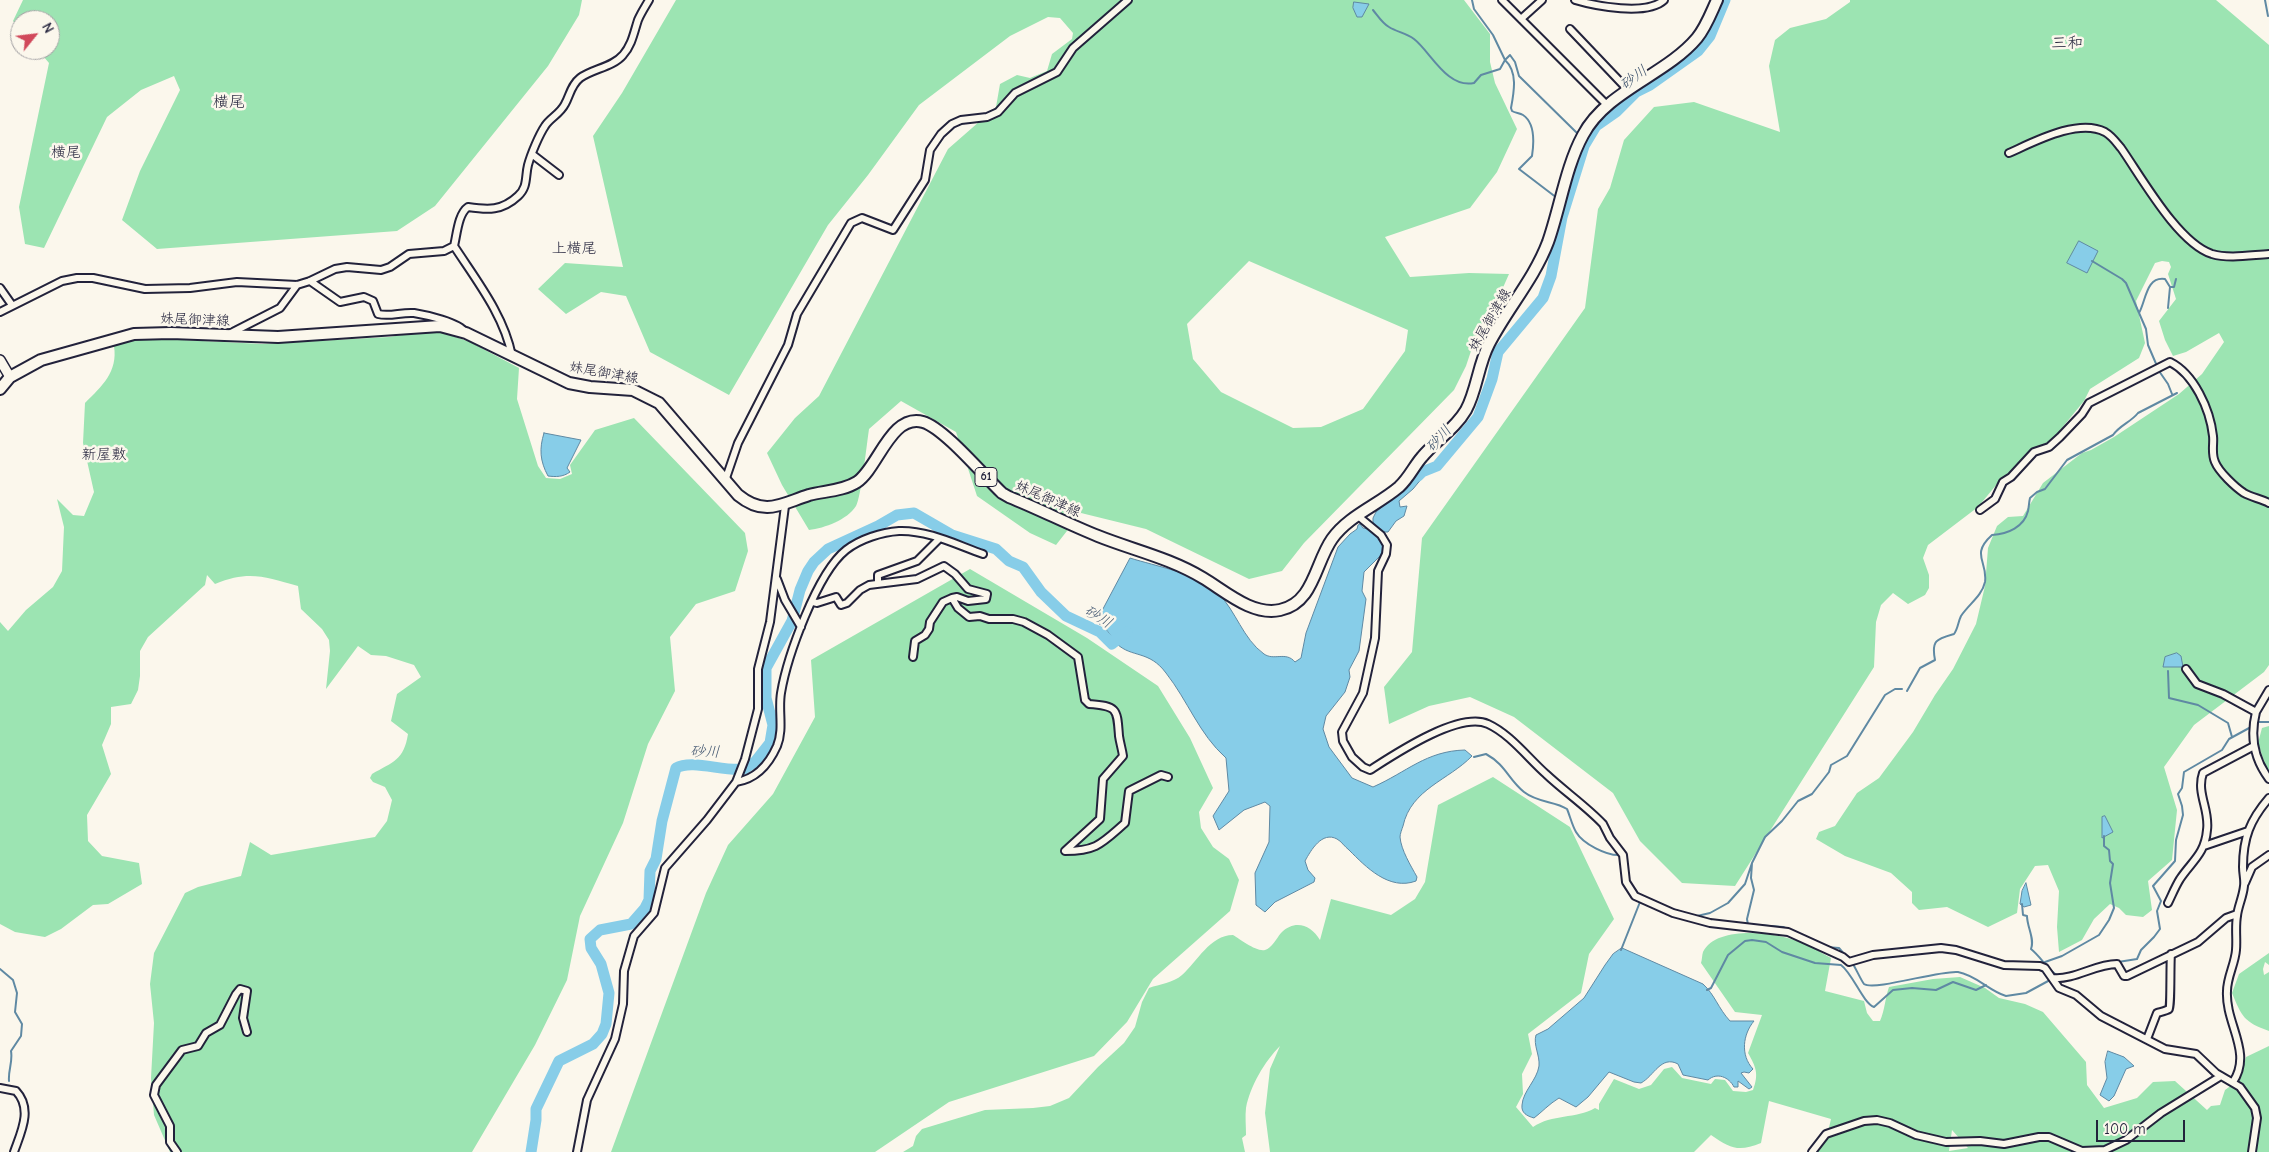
<!DOCTYPE html>
<meta charset="utf-8">
<style>
body{margin:0}
#map{position:relative;width:2269px;height:1152px;overflow:hidden;background:#fbf7ec;font-family:"Comic Neue",sans-serif}
canvas{display:block}
.north{position:absolute;left:10px;top:10px;width:50px;height:50px;box-sizing:border-box;background:#fbf7ec;border:1px solid #a4a2a5;border-radius:50%;rotate:61deg;font-size:14px;font-weight:700;line-height:20px;text-align:center;color:#22223b}
.north::after{content:'';display:block;margin:auto;width:18px;height:22px;background:#d1495b;clip-path:polygon(50% 0,100% 100%,50% 72%,0 100%)}
.scale{position:absolute;left:2096px;top:1120px;width:89px;height:22px;box-sizing:border-box;border:2px solid #22223b;border-top:0;padding-left:6px;font-size:15px;line-height:18px;white-space:nowrap;color:#22223b;-webkit-text-stroke:4px #fbf7ec;paint-order:stroke}
</style>
<div id="map">
<canvas width="2269" height="1152"></canvas>
<div class="north">N</div>
<div class="scale">100 m</div>
</div>
<script>
const ctx = document.querySelector('canvas').getContext('2d');
ctx.lineJoin = 'round';
function fillPath(path, color) { ctx.fillStyle = color; ctx.fill(path, 'evenodd'); }
function strokePath(path, color, width, dash) { ctx.strokeStyle = color; ctx.lineWidth = width; ctx.lineCap = dash ? 'butt' : 'round'; ctx.setLineDash(dash || []); ctx.stroke(path); }
function label(font, color, halo, rows, align = 'center') {
  ctx.font = font + ' "Comic Neue","Klee One",sans-serif'; ctx.lineWidth = 5; ctx.setLineDash([]); ctx.textBaseline = 'middle'; ctx.strokeStyle = halo; ctx.fillStyle = color; for (const [text, x, y, turn = 0] of rows) {
    ctx.save(); ctx.translate(x, y); ctx.rotate((+turn || 0) * Math.PI / 180); ctx.textAlign = isNaN(turn) ? turn : align; if (halo) ctx.strokeText(text, 0, 0); ctx.fillText(text, 0, 0); ctx.restore();
  }
}
fillPath(new Path2D(`
 M23 0H582L579 15 548 66 435 206 397 231 157 249 122 220 140 171 180 90 174 76 141 90 107 117 44 248 25 244 19 207 49 63 38 50H50V20H20V29L13 21Z
 M676 0H1464L1490 34V62L1495 83 1517 129 1497 172 1470 208 1385 237 1410 277 1469 273 1509 274 1490 317 1473 345 1466 366 1454 390 1304 543 1282 571 1249 579 1146 529 1081 513 1056 545 1030 533 977 496 956 432 901 401 869 429C867 442 861 498 856 506 847 520 825 528 809 530L782 485 767 453 795 418 819 396 948 149 996 107 1000 84 1017 75 1030 78 1047 71 1052 54 1072 39 1073 33 1060 18 1048 17 1010 36 919 105 868 175 828 225 729 395 650 352 626 296 601 292 566 314 538 289 565 263 623 267 593 136 622 93ZM1249 261 1408 330 1405 351 1363 409 1321 427 1293 428 1221 392 1193 359 1187 324Z
 M1850 0H2216L2269 45V665L2264 672 2194 725 2164 767 2177 810 2172 860 2148 881 2152 910 2143 917 2126 915 2119 908 2110 904 2094 919 2082 940 2059 952 2057 927 2059 891 2048 865 2035 866 2020 889 2017 913 1988 927 1947 907 1919 910 1912 903V892L1891 873 1845 856 1816 839 1819 832 1835 826 1857 793 1879 778 1913 732 1935 695 1953 669 1976 624 1985 586 1988 548 1997 526 2008 517 2023 516 2043 483 2082 453 2091 450 2114 437 2179 394 2202 374 2224 342 2219 333 2186 352 2173 356 2165 340 2159 321 2176 299 2168 274 2171 267 2169 262 2162 261 2155 263 2136 301 2145 343 2139 358 2090 389 2084 401 2052 440 2032 450 1997 484 1978 507 1928 545 1923 558 1929 575V588L1925 595 1908 604 1893 593 1881 605 1876 622 1874 667 1735 886 1682 883 1640 841 1613 793 1514 717 1470 697 1429 706 1389 724 1384 687 1412 652 1422 538 1585 308 1598 209 1610 188 1624 140 1654 107 1694 102 1780 132 1769 66 1775 40 1790 28 1826 19 1850 2Z
 M435 330 470 342 519 368 517 399 538 466 546 478 560 479 572 474 570 465 595 430 634 418 745 533 748 551 735 591 696 604 670 637 675 691 648 744 623 823 580 916 567 980 535 1045 472 1152H170L154 1115 151 1078 154 1023 150 984 154 953 185 893 198 887 241 876 250 842 271 855 375 837 387 821 392 800 385 787 373 782 370 778 372 774C393 762 404 760 408 734L391 721 397 694 421 677 414 665 386 656 371 655 358 646 326 689 330 651 329 640 322 629 301 609 298 586C265 577 249 570 215 584L207 575 205 585 148 637 140 651V676L138 690 131 704 111 707V724L102 745 111 774 87 815 88 841 102 856 139 863 142 884 108 904 93 905 61 929 45 937 15 932 0 924V622L8 631 26 610 53 587 62 571 64 527 57 499 73 515 84 516 94 492 83 443 85 403C102 386 118 372 114 346L143 338 262 344 389 337Z
 M970 569 1087 638 1158 686 1190 738 1213 788 1199 812 1201 828 1213 847 1229 859 1239 880 1230 911 1153 979 1127 1022 1094 1056 949 1102 875 1152H611L706 893 728 845 773 794 815 717 811 660Z
 M2269 726V776L2258 743 2262 728Z
 M1493 777 1570 827 1614 919 1589 954 1581 993 1528 1034 1532 1054 1522 1074 1523 1094 1516 1107 1533 1127C1552 1114 1576 1119 1595 1108L1599 1110V1104L1614 1079 1639 1089 1651 1085 1664 1069 1672 1067 1682 1078 1711 1084 1715 1079 1725 1080 1733 1091 1746 1092 1753 1090C1759 1074 1756 1067 1748 1053L1762 1015 1735 1012 1701 963C1702 960 1702 955 1703 952 1716 925 1775 932 1797 941 1809 945 1820 952 1831 958L1825 991 1864 1001 1867 1013 1873 1021H1880C1885 1010 1885 998 1889 987L1933 979 1960 977 1985 988 1999 998 2025 1004 2043 1012 2086 1062 2087 1085 2104 1108 2137 1098 2153 1082 2175 1081 2207 1110 2211 1106 2220 1105 2225 1090 2240 1079 2246 1057 2269 1046V1152H1815L1827 1136 1831 1119 1769 1101 1761 1143C1739 1152 1731 1149 1711 1135L1694 1152H1270L1265 1113 1270 1069 1280 1046C1265 1061 1250 1086 1246 1108 1245 1116 1246 1126 1246 1135L1242 1138 1245 1152H903L913 1146 916 1136 922 1129 985 1110 1033 1108 1050 1106 1069 1098 1098 1067 1124 1043 1135 1027 1142 1002 1149 988C1160 984 1173 983 1182 975 1197 962 1210 935 1233 935 1240 939 1256 952 1265 950 1272 948 1276 939 1281 933 1295 919 1311 925 1320 940L1331 899 1391 915 1415 899 1425 882 1438 805ZM1952 1130 1968 1148 1949 1151Z
 M2269 953V965L2265 962 2263 969 2264 975 2269 972V1031C2244 1022 2242 1017 2232 993L2239 974Z`), '#9ce4b2');
const water = new Path2D(`
 M1354 2 1369 4 1362 17H1357L1353 8Z
 M2079 241 2098 251 2087 273 2067 263Z
 M544 433 581 440 567 468 570 472C563 477 556 477 548 476 540 461 539 449 544 433Z
 M1432 466 1413 489 1399 501 1400 507 1407 506 1404 516 1396 521 1388 532H1384L1379 529 1383 544V553L1364 572 1362 591 1366 599 1359 651 1349 670 1350 677 1345 692 1326 716 1323 729 1329 747 1352 778 1373 787C1407 772 1426 751 1465 750L1472 756C1449 780 1411 789 1403 826 1402 829 1400 834 1400 837 1401 850 1411 866 1417 877L1416 881C1389 891 1366 867 1349 850 1345 847 1341 841 1337 839 1322 831 1311 850 1305 861L1308 870 1315 878 1314 882 1275 902 1265 912 1256 905 1255 873 1269 842 1270 806 1265 802 1244 810 1219 830 1213 816 1229 791 1226 758C1199 734 1188 701 1166 673 1149 650 1132 658 1117 644 1109 635 1108 628 1096 622L1130 558C1155 566 1200 574 1218 593 1236 611 1243 639 1264 654 1274 661 1286 651 1295 662L1301 658 1306 633 1338 547 1350 534 1357 529 1358 525 1360 524 1363 528 1368 529 1373 523V518L1376 512 1400 492 1420 468Z
 M2177 653 2181 656 2183 667H2163L2165 657Z
 M2105 816 2113 832 2102 838V817Z
 M2026 883 2031 905 2024 907 2020 904 2022 891Z
 M1622 948 1703 984C1715 995 1718 1008 1730 1021H1754C1743 1034 1740 1055 1753 1069L1749 1073 1744 1072 1741 1073 1752 1087 1749 1089 1738 1081V1087H1734C1729 1077 1717 1072 1708 1080L1683 1075 1678 1064C1661 1055 1654 1076 1641 1083L1634 1082 1609 1072 1588 1097 1576 1107 1559 1098C1549 1104 1542 1112 1534 1118 1527 1116 1521 1113 1522 1105 1523 1091 1537 1080 1539 1066 1540 1055 1533 1045 1536 1035L1548 1029 1584 998 1605 965 1613 954Z
 M2108 1051 2124 1057 2134 1066 2126 1069 2114 1096 2109 1101 2100 1095 2107 1078 2105 1062Z`);
fillPath(water, '#87cde8');
strokePath(water, '#5f89a3', 1);
strokePath(new Path2D(`
 M1472 0 1474 9 1493 35 1505 60 1510 55 1515 62 1519 76 1578 134
 M2265 0 2268 16
 M1373 10C1378 16 1382 23 1389 27 1397 32 1406 33 1414 39 1430 51 1447 89 1474 83L1481 75 1500 69 1505 60C1518 72 1514 92 1511 108L1512 111C1515 113 1520 113 1523 115 1535 123 1534 143 1532 156L1519 169 1557 198
 M2092 261 2122 279 2126 283 2146 329 2148 345 2157 366
 M2170 287H2174L2176 279
 M2139 313C2146 301 2146 276 2165 279L2170 287 2168 308
 M2159 371 2168 384 2172 394
 M2168 671 2169 698 2198 705 2228 723 2232 737
 M1907 691 1920 668 1935 660C1931 640 1937 639 1954 634 1958 629 1958 622 1961 616 1969 604 1982 596 1985 582 1988 561 1970 555 1992 535 2008 534 2024 527 2028 511 2029 506 2029 502 2030 498L2037 492 2045 489 2067 460 2113 435C2120 425 2131 422 2138 413L2177 393
 M2255 725 2258 722H2269
 M1474 757 1486 754C1506 765 1508 779 1524 792 1538 803 1555 801 1567 809 1570 816 1572 825 1576 832 1583 844 1607 856 1620 855
 M2022 904 2023 915 2027 916C2027 927 2035 939 2031 949 2040 956 2049 971 2057 975
 M1669 908 1688 914
 M1697 916 1710 913 1728 903 1745 884 1752 863
 M1748 925 1747 919 1754 890 1751 878 1752 863 1765 837 1782 821 1798 801 1812 794 1829 772 1831 765 1847 756 1885 695 1895 689H1902
 M1756 925 1783 927 1818 942
 M1826 947 1839 948 1845 955
 M1621 950 1640 902
 M2045 962 2062 956 2099 935 2109 920 2114 908 2110 883 2113 864 2110 861 2109 850 2104 846V836
 M2118 962 2137 959 2141 950 2154 937 2160 929 2157 911 2161 901 2153 886 2175 861 2176 840 2183 815 2182 806 2178 794 2182 788 2184 772 2222 750 2229 739 2251 727
 M1853 964C1856 969 1862 982 1864 984 1875 991 1940 970 1958 972 1976 975 1989 991 2006 996L2026 993 2050 980
 M0 969 13 980 17 993 15 1012 22 1024 21 1036 11 1051C13 1062 8 1070 9 1081
 M1707 990 1711 988 1728 955 1745 941 1752 940 1766 942 1782 952 1815 963 1841 965C1853 974 1863 1003 1874 1007L1893 990 1912 988 1936 990 1953 982 1976 990 1986 985`), '#5f89a3', 2);
strokePath(new Path2D(`
 M1418 476 1422 472 1437 466 1478 417 1492 379 1498 352 1543 298 1551 276 1562 217 1584 146 1596 126 1616 112 1636 92 1650 85 1698 51 1710 36 1725 0
 M531 1152 536 1120V1109L559 1061 593 1044 602 1034 606 1024 609 993 601 964 591 948 590 939 600 930 631 924 645 908 649 900 650 871 656 859 662 821 676 768C692 759 724 772 744 769L755 762 770 743 773 725 766 698V668L792 621 800 590 808 571 814 562 828 549 878 526 897 515 914 513 952 535 996 549 1009 561 1023 567 1041 592 1066 616 1100 632 1112 644 1127 632`), '#87cde8', 11);
const street = new Path2D(`
 M1502 0 1608 106
 M1575 0C1595 6 1647 16 1664 0
 M1521 19 1542 0
 M1570 29 1629 91
 M2009 153C2034 142 2078 118 2105 132 2112 136 2116 142 2121 148 2142 178 2178 243 2212 254 2229 259 2251 255 2269 254
 M533 155 559 175
 M310 281 340 302 364 297 373 301 378 314C390 317 401 312 414 313 426 315 459 322 465 332
 M0 288 12 305
 M0 312 62 281 77 278H93L145 289 190 288 237 282 297 285 310 281 335 269 347 267 381 270 390 267 409 254 444 251 454 246
 M231 333 280 308 297 285
 M512 356C504 315 476 280 454 246 457 234 458 214 468 207 488 210 502 211 518 196 528 187 525 177 528 165 531 154 539 135 545 126 550 118 560 114 565 104 570 95 571 85 580 78 592 69 613 67 623 55 632 45 634 32 638 20 641 13 645 7 649 0
 M725 481 738 443 788 345 797 314 851 223 862 218 893 230 925 180 930 150 941 134 952 124 961 120 987 117 998 112 1015 93 1057 72 1073 48 1128 0
 M1980 510 1995 499 2003 482 2011 477 2034 452 2049 447 2060 437 2082 414 2089 403 2170 362C2194 374 2210 409 2213 436 2214 444 2211 453 2215 462 2219 472 2235 487 2244 493 2251 497 2261 499 2269 503
 M1358 516 1381 535 1387 545 1386 554 1378 571 1375 638 1363 693 1342 732 1343 741 1352 757 1363 767 1370 770C1395 754 1459 711 1488 724 1510 734 1528 758 1546 774 1564 791 1586 806 1603 824L1610 838 1623 855 1626 882 1635 896 1673 913 1710 923 1788 932 1843 957 1849 962 1873 955 1941 948 1956 950 2004 965 2040 966 2045 968 2059 988 2076 995 2101 1016 2165 1049 2196 1054 2216 1073 2240 1087 2255 1108 2257 1118 2252 1152
 M777 579 785 600 801 627
 M878 583V575L917 561 939 539
 M813 602 817 603 836 597 841 605 847 603 860 590 869 585 917 579 944 566 955 574 968 589 987 594 986 599 968 601 957 597 952 598 958 608 969 617 980 616 989 619H1013L1024 622 1048 635 1078 657 1085 700 1089 704C1118 706 1117 709 1119 736 1120 743 1122 749 1123 756L1103 779 1100 819 1065 851C1097 851 1102 843 1125 823L1129 791 1161 775 1168 777
 M913 657 915 641 925 635 929 629 930 622 943 602 952 598
 M2186 669 2197 684 2223 694 2256 712C2250 736 2254 759 2269 779
 M2256 712 2269 690
 M736 782C756 779 769 764 777 746 784 729 778 711 781 693 787 657 817 573 846 550 860 539 882 532 899 531 928 530 957 545 983 554
 M2204 846 2248 831
 M2245 883 2252 867 2269 855
 M2168 903C2172 895 2175 887 2180 879 2192 861 2205 854 2207 830 2210 810 2196 793 2203 773L2254 746
 M2053 978C2075 980 2095 964 2117 964L2124 976H2127L2198 942 2226 918 2237 914
 M2147 1039 2157 1013C2160 1012 2166 1011 2169 1009 2171 1007 2170 962 2171 954
 M2233 1082C2253 1052 2225 1024 2227 991 2227 977 2235 964 2236 950 2237 939 2235 927 2237 916 2238 906 2243 897 2244 886 2245 880 2243 874 2243 867 2243 838 2250 820 2269 798
 M0 1088 16 1091C33 1109 21 1132 14 1152
 M177 1152 170 1142V1126L154 1095 156 1085 182 1050 198 1046 206 1033 220 1025 236 994 240 989 247 991 243 1018 247 1032
 M577 1152 587 1100 615 1039 623 1004 624 971 634 936 654 913 665 868 707 820 736 782 745 759 758 709V669L770 622 785 506
 M1812 1152 1826 1134 1864 1121 1877 1120 1890 1123 1916 1135 1946 1142 1980 1141 2004 1144 2039 1137H2049L2082 1151 2105 1150 2126 1140 2161 1113 2221 1076`);
const secondary = new Path2D(`
 M0 360 10 377`);
const primary = new Path2D(`
 M0 389 10 377 41 360 134 334 171 333 278 337 440 326 466 333 569 383 590 387 633 390 659 403 738 495C765 517 781 504 809 495 824 491 843 491 857 482 878 468 891 413 923 422 944 428 984 476 1002 493L1009 497C1039 509 1068 524 1098 536 1133 550 1170 558 1203 578 1225 591 1252 616 1280 610 1314 603 1315 563 1332 539 1348 516 1378 505 1399 487 1409 478 1414 466 1422 457 1436 440 1455 429 1466 410 1477 390 1478 365 1489 344 1507 309 1534 279 1548 242 1560 208 1566 166 1583 135 1606 91 1666 75 1697 38 1706 27 1711 13 1717 0`);
strokePath(street, '#22223b', 10);
strokePath(secondary, '#22223b', 12);
strokePath(primary, '#22223b', 14);
strokePath(street, '#fbf7ec', 6);
strokePath(secondary, '#fbf7ec', 9);
strokePath(primary, '#fbf7ec', 10);
for (const [x, y, w] of [
 [986,477,22]
]) { const box = new Path2D(); box.roundRect(x - w / 2, y - 9.5, w, 19, 4); ctx.fillStyle = '#fbf7ec'; ctx.fill(box); strokePath(box, '#22223b', 1); }
label('bold 12px', '#22223b', null, [
 ["61",986,477]
]);
label('14px', '#22223b', '#fbf7ec', [
 ["妹尾御津線",195,320,2],
 ["妹尾御津線",1490,320,-60],
 ["妹尾御津線",604,373,10],
 ["妹尾御津線",1048,499,24]
]);
label('italic 15px', '#40556f', '#fbf7ec', [
 ["砂川",1634,78,-37],
 ["砂川",1439,439,-49],
 ["砂川",1098,617,31],
 ["砂川",705,752,2]
]);
label('15px', '#22223b', '#fbf7ec', [
 ["横尾",66,153],
 ["上横尾",574,249],
 ["新屋敷",104,455]
]);
label('16px', '#22223b', '#fbf7ec', [
 ["三和",2067,43],
 ["横尾",229,102]
]);
</script>
